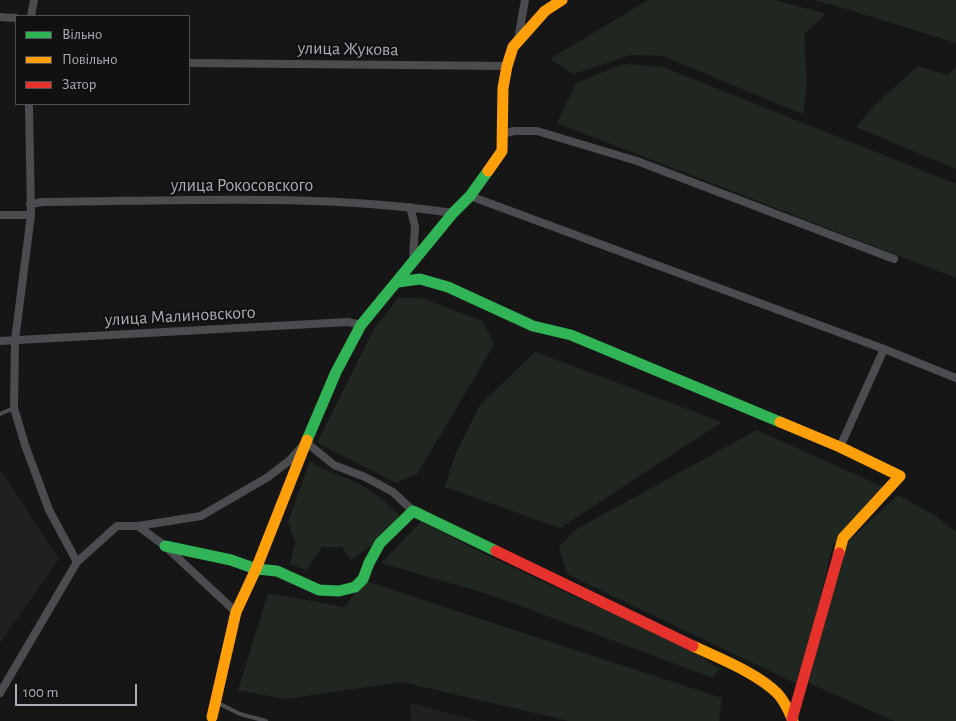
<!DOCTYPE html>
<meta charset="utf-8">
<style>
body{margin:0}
#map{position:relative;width:956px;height:721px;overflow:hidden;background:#161617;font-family:"Alegreya Sans",sans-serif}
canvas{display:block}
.legend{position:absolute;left:15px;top:15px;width:175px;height:90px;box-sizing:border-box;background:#111112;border:1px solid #4e4f54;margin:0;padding:6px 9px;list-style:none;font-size:15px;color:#a9adb7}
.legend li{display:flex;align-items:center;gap:10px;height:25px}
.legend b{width:25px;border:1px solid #4e4f54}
.scale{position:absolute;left:15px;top:684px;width:122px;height:22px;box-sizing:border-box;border:2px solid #a9adb7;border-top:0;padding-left:6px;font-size:15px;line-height:18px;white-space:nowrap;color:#a9adb7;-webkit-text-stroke:4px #111112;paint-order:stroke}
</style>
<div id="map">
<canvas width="956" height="721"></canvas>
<ul class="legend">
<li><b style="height:6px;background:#30b455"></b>Вільно</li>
<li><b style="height:6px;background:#ff9f0a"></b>Повільно</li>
<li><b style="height:6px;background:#e5322d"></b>Затор</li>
</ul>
<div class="scale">100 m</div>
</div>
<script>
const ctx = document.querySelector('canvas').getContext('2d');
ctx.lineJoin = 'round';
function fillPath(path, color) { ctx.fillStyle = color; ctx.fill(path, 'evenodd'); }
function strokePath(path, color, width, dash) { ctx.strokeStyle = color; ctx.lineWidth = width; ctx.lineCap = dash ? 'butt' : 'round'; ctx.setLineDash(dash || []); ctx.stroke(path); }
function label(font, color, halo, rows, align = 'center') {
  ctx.font = font + ' "Alegreya Sans",sans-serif'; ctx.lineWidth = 4.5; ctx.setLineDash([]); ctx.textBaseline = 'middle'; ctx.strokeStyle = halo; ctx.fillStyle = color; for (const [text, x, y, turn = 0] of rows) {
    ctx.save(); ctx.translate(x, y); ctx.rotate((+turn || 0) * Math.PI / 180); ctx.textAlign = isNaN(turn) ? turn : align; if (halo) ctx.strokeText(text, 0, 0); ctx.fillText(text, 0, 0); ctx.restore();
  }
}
fillPath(new Path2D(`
 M0 469 59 559 0 643Z
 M410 703 479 721H411Z`), '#202022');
fillPath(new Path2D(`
 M648 0H775L826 14 804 34 807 85 803 114 662 56 631 55 573 74 550 59Z
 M811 0H956V43L830 4Z
 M623 64 663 67 956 184V278L557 123 576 83Z
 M918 66 948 75 956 67V169L856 127 875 105Z
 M398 298H421L483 321 494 345 417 474 396 483 317 443 374 329Z
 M535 352 722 422 560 528 445 487 454 457 480 405Z
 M757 430 892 491 833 545 799 685 567 574 559 547 575 530Z
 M310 461C323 472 340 474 355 482 372 490 388 503 401 517L400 526 351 560 342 547H322L306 570 290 564 295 542 288 522Z
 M898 495 936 516 956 532V721H894L809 683 842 547Z
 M421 522C472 548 523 573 576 597 624 618 676 637 719 669L713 678 491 595 381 563Z
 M365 581 722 698 719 721H569L402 682 285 699 238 690 268 593 344 607Z`), '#202721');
strokePath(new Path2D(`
 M0 414 14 408
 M218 703 240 714 266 721`), '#4b4c4f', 4);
strokePath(new Path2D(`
 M31 16 34 0
 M0 17 16 18
 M518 40 525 0
 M189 63 507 66
 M29 104 31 215 15 340 14 408 25 445 49 510 77 562
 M502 134 514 131H537L637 161 894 259
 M470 196 884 349 956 378
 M30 204 43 202C179 201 319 193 453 213
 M410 207 415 226 413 259
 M0 215H31
 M0 341 348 322 361 325
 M840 447 884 349
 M138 526 201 516 268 477 290 460 306 442 334 465 365 477 393 492 413 511
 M0 693 77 562 117 526H138L165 546 236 612`), '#4b4c4f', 8);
strokePath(new Path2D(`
 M398 282 420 279 448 287 533 326 571 335 780 422
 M307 440 336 372 361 325 453 213 470 196 488 171
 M165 546 231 560 256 569 277 571 319 590 339 591 355 587 363 579 369 563 380 543 413 511 496 551`), '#30b455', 11);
strokePath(new Path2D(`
 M488 171 502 151 503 88 507 66 513 47 545 11 562 0
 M780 422 840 447 900 476 843 538 839 553
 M693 646C719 658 759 674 778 694 785 702 789 711 793 721
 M212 717 236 612 256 569 307 440`), '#ff9f0a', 11);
strokePath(new Path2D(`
 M496 551 693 646
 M792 719 839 553`), '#e5322d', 11);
label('18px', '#a9adb7', '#111112', [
 ["улица Жукова",348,49,1],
 ["улица Рокосовского",242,186],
 ["улица Малиновского",180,316,-3]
]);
</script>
